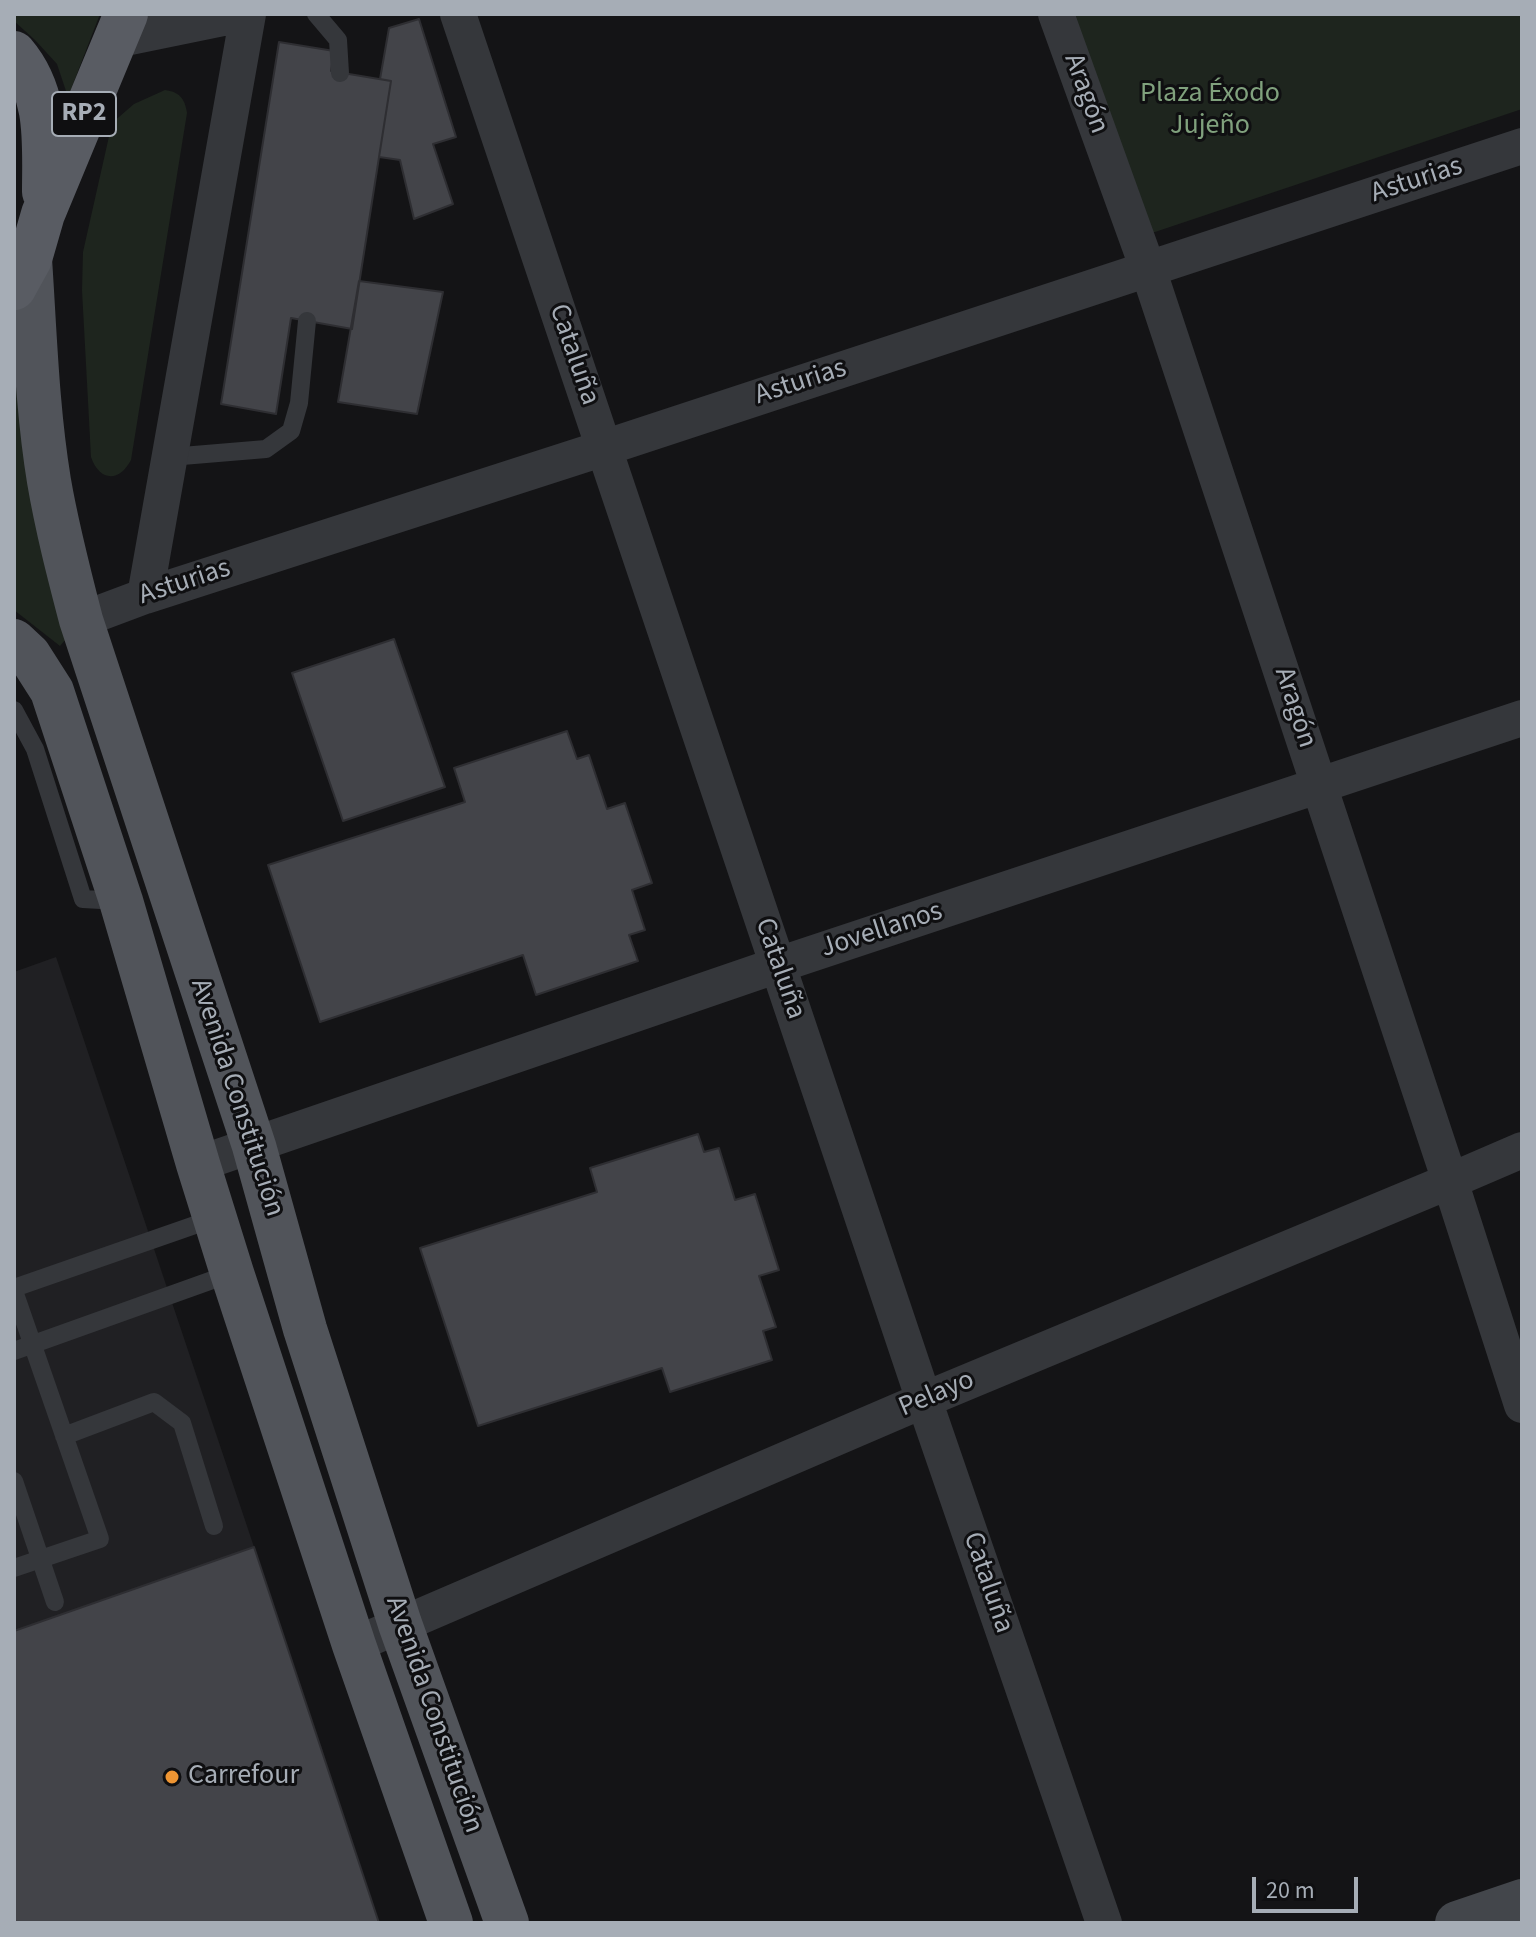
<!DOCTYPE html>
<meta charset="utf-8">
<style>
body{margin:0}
#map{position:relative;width:1536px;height:1937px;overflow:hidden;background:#141416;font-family:"Source Sans 3",sans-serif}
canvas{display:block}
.frame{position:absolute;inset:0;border:16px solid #a6adb6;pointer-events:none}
.scale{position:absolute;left:1252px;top:1877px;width:106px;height:36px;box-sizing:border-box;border:4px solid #a6adb6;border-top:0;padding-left:10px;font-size:24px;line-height:28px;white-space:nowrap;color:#a6adb6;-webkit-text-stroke:6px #0f0f11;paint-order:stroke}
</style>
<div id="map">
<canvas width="1536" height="1937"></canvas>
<div class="frame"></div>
<div class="scale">20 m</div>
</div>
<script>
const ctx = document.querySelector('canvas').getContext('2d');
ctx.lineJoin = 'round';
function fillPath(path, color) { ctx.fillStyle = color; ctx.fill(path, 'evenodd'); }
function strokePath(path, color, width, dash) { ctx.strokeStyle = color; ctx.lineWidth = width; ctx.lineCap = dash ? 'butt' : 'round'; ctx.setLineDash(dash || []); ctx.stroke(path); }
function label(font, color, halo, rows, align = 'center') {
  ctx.font = font + ' "Source Sans 3",sans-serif'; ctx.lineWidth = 6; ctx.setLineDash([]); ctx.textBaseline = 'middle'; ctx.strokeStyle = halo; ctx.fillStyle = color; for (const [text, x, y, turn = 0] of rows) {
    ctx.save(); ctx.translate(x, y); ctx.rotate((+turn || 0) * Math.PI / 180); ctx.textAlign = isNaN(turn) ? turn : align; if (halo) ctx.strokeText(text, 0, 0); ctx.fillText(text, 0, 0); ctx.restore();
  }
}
fillPath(new Path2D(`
 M56 957 254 1547 379 1923H14V972Z`), '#202023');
fillPath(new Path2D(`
 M14 14H100L68 97 57 64 35 40 14 21Z
 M1074 14H1522V109L1149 234Z
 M165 90C179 92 185 98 187 113L131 460C119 483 99 481 91 457L82 290 83 252 112 123 134 104Z
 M14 337 66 639 60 646 14 610Z`), '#1e251e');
const building = new Path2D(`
 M419 19 456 137 433 144 453 204 414 219 400 160 379 157 391 81 380 79 389 28Z
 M279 42 334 51 331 71 391 81 352 329 291 318 276 414 221 404Z
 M359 281 443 292 417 414 338 402Z
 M394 639 445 787 343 821 292 673Z
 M567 731 577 759 589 755 607 809 625 803 652 883 632 890 645 930 629 935 638 961 536 995 523 955 320 1022 268 865 465 802 454 768Z
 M698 1134 704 1152 719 1148 735 1200 755 1194 779 1270 759 1276 776 1327 763 1331 772 1360 670 1392 662 1368 478 1426 420 1248 597 1192 590 1168Z
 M254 1547 379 1923H14V1631Z`);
fillPath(building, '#434449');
strokePath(building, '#2e2e32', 2);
strokePath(new Path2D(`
 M316 14 338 40 340 73
 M170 457 266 449 291 431 299 403 307 321
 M14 710 35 749 83 899 119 901
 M14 1288 215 1218
 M14 1291 100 1539 14 1568
 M14 1351 232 1273
 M64 1436 154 1402 182 1423 214 1526
 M14 1481 55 1602`), '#35373b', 18);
strokePath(new Path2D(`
 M458 14 924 1400 1104 1923
 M1056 14 1148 269 1450 1181 1522 1405
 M115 40 242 14
 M145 596 248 14
 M81 620 145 596 604 448 1522 146
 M198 1164 778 965 1522 718
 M354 1645 924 1400 1450 1181 1522 1150`), '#35373b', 36);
strokePath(new Path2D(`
 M1457 1923 1522 1901`), '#43464b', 44);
strokePath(new Path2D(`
 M30 259C35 333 37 408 49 481 57 528 69 574 81 620L254 1146 305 1329 400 1624 507 1923
 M14 641 29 655 52 691 121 901 198 1164 232 1273 354 1645 451 1923`), '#51545a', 44);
strokePath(new Path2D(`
 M14 53C49 94 44 142 44 192
 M14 288 30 259 43 214 126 14`), '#595c63', 44);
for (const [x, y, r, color] of [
 [172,1777,8,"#ee9533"]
]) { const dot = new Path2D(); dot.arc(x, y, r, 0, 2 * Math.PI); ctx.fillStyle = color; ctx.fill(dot); strokePath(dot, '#0f0f11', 3); }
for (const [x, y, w] of [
 [84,114,64]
]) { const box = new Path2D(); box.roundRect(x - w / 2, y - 22, w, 44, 6); ctx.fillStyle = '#0f0f11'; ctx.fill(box); strokePath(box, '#a6adb6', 2); }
label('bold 26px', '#a6adb6', null, [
 ["RP2",84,114]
]);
label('28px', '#a6adb6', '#0f0f11', [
 ["Aragón",1085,94,70],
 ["Asturias",1417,181,-18],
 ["Cataluña",573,355,71],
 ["Asturias",801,383,-18],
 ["Asturias",185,583,-18],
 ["Aragón",1294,708,72],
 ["Jovellanos",882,931,-18],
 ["Cataluña",779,969,71],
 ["Avenida Constitución",236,1098,72],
 ["Pelayo",937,1395,-23],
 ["Cataluña",987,1583,71],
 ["Avenida Constitución",433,1715,71]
]);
label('28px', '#80a17d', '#0f0f11', [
 ["Plaza Éxodo",1210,95],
 ["Jujeño",1210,127]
]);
label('28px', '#a6adb6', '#0f0f11', [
 ["Carrefour",188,1777]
], 'left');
</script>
